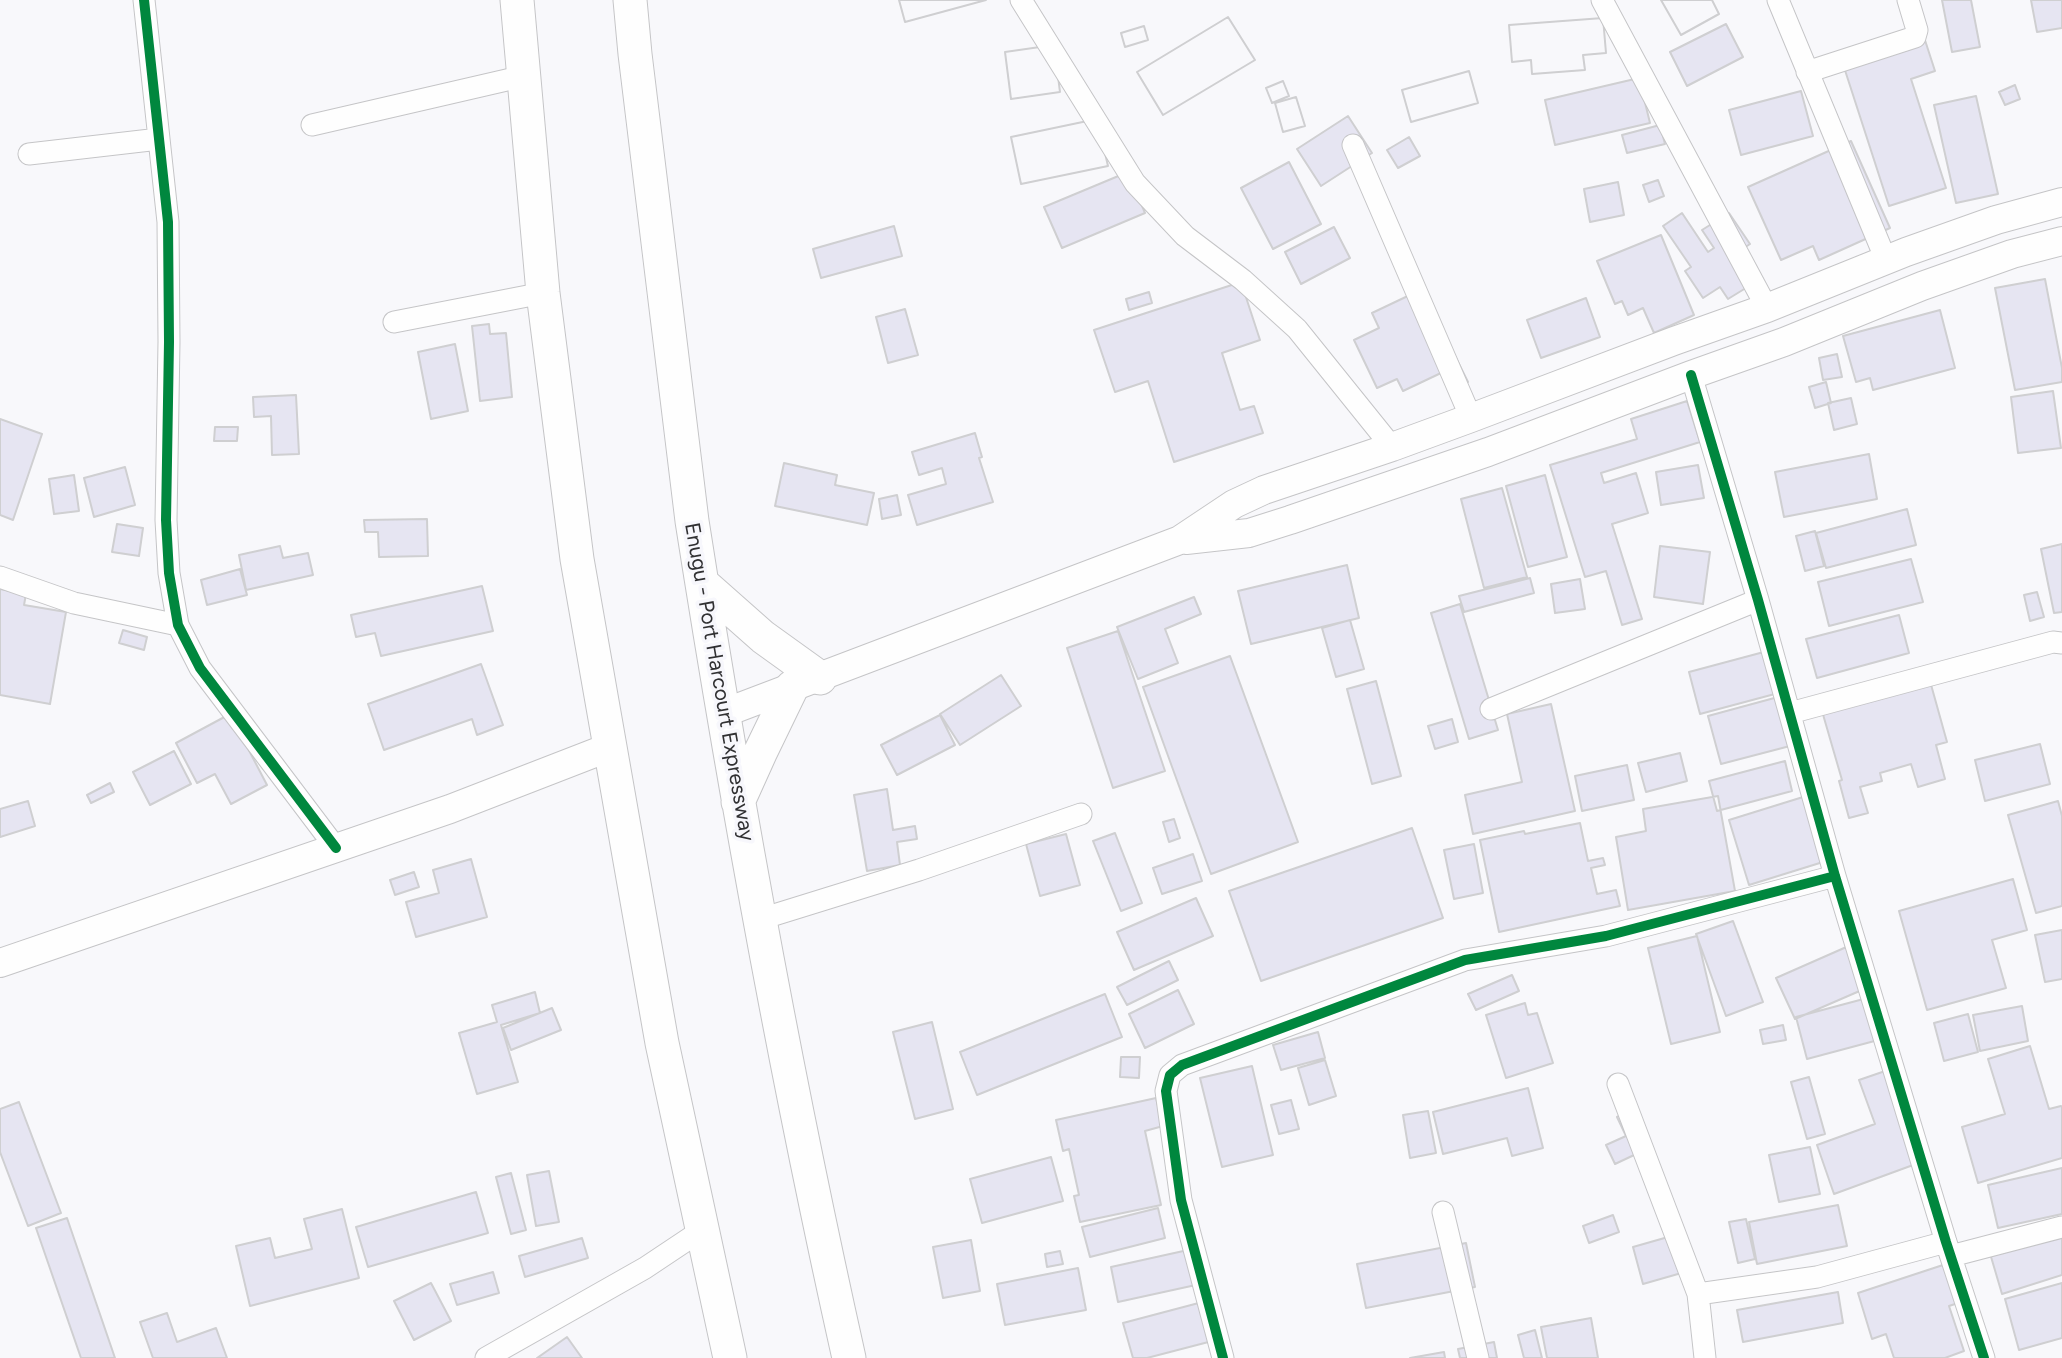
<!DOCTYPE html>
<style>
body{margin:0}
canvas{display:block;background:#f8f8fb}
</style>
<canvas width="2062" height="1358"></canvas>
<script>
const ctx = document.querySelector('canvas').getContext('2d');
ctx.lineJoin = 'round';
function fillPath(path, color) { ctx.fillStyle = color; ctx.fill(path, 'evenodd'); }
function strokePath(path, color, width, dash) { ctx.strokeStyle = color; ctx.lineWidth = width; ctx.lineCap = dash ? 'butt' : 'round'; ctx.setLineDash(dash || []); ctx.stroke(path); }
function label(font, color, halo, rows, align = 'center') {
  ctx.font = font + ' Figtree,sans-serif'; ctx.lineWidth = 7; ctx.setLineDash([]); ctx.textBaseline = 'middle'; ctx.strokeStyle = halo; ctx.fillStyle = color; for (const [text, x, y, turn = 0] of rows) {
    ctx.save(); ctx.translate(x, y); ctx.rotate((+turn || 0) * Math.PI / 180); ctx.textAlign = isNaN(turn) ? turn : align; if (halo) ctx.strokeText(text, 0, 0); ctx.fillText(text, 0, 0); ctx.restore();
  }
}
const building = new Path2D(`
 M899 0H986L905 22Z
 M899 0H986L905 22Z
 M1661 0H1712L1719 14 1681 35Z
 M1661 0H1712L1719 14 1681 35Z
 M1942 0H1971L1980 47 1952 52Z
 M2031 0H2062V28L2037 32Z
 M1228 17 1255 60 1163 115 1137 72Z
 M1228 17 1255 60 1163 115 1137 72Z
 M1603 18 1606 53 1583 55 1585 70 1532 74 1531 60 1512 62 1509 25Z
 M1603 18 1606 53 1583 55 1585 70 1532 74 1531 60 1512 62 1509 25Z
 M1726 24 1743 57 1687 86 1670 52Z
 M1144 26 1148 40 1125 47 1121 33Z
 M1144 26 1148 40 1125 47 1121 33Z
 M1923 34 1935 71 1911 79 1946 188 1889 206 1842 61Z
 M1054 45 1060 92 1011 99 1005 52Z
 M1054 45 1060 92 1011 99 1005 52Z
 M1469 71 1478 103 1411 122 1402 90Z
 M1469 71 1478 103 1411 122 1402 90Z
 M1639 78 1650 123 1555 145 1545 100Z
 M1283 81 1289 96 1272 103 1266 88Z
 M1283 81 1289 96 1272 103 1266 88Z
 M2015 85 2020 99 2005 105 1999 92Z
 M1801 91 1813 136 1741 155 1729 110Z
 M1976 96 1998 194 1956 203 1934 105Z
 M1296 97 1305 126 1283 132 1275 103Z
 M1296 97 1305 126 1283 132 1275 103Z
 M1348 116 1372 153 1321 186 1297 149Z
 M1097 119 1108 166 1021 184 1011 137Z
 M1097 119 1108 166 1021 184 1011 137Z
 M1660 125 1665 144 1627 153 1622 135Z
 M1409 137 1420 156 1398 168 1387 150Z
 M1851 141 1890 228 1819 260 1813 246 1781 260 1748 187Z
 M1289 162 1321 224 1273 249 1241 188Z
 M1128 172 1145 213 1062 248 1044 207Z
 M1658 180 1664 196 1649 202 1643 185Z
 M1618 182 1624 215 1590 222 1584 189Z
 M1682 213 1708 252 1714 248 1702 230 1729 213 1750 244 1735 254 1754 283 1728 299 1720 287 1703 298 1685 271 1691 267 1663 226Z
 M894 226 902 256 821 278 813 249Z
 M1334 227 1350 258 1301 284 1285 252Z
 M1661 235 1694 315 1654 333 1643 308 1628 315 1622 301 1615 304 1597 261Z
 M2045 279 2062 368V382L2015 390 1995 288Z
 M1241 282 1260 340 1222 353 1240 410 1254 406 1263 433 1174 462 1148 381 1115 392 1094 330Z
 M1149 292 1152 303 1129 310 1126 299Z
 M1412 294 1455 356 1468 382 1449 391 1441 373 1403 391 1397 379 1377 388 1354 340 1379 328 1372 313Z
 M1586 298 1600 337 1541 358 1527 320Z
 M905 309 918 355 888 363 876 317Z
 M1940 310 1955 368 1873 390 1870 378 1856 382 1843 336Z
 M489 324 490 334 506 333 512 397 480 401 472 326Z
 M455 344 468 411 431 419 418 352Z
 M1837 354 1842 377 1823 380 1819 358Z
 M1826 382 1831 403 1815 408 1809 387Z
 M2053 391 2061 448 2018 453 2011 397Z
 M296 395 299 454 272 455 271 416 254 417 253 397Z
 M1851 398 1857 424 1834 430 1828 403Z
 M1687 401 1700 442 1601 473 1604 483 1636 473 1648 513 1612 524 1642 619 1622 625 1606 571 1585 577 1550 465 1637 439 1631 419Z
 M0 419 42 434 13 520 0 515Z
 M215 427H238L237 441H214Z
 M975 433 982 457 979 458 993 502 917 525 908 495 946 484 942 468 919 475 912 452Z
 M1869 454 1877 499 1784 517 1775 472Z
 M784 463 837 475 835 485 874 493 867 525 775 506Z
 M1698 465 1704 498 1661 505 1656 472Z
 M125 467 135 505 94 517 84 478Z
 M74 475 79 511 54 514 49 479Z
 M1545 475 1567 557 1528 567 1506 486Z
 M1502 488 1527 577 1484 588 1461 499Z
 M897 495 901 515 882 519 879 499Z
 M1907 509 1916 545 1826 568 1816 533Z
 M427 519 428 556 379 557 378 532H365L364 520Z
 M117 524 143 528 139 556 112 552Z
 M1815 531 1824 566 1805 571 1796 536Z
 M2062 544V612L2054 613 2041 549Z
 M280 546 283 558 308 553 313 575 246 590 239 555Z
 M1660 546 1710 552 1703 604 1654 597Z
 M1911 559 1923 602 1829 626 1818 582Z
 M1347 565 1359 618 1251 644 1238 591Z
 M240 569 247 595 207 605 201 580Z
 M1530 578 1534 593 1464 612 1459 596Z
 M1580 579 1585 609 1555 613 1551 584Z
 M482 586 493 631 381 656 375 633 356 637 351 615Z
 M0 589 26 594 24 605 66 612 50 704 0 695Z
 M2037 592 2044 617 2030 621 2024 595Z
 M1194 597 1201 614 1165 629 1178 663 1138 679 1117 627Z
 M1460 604 1498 730 1469 739 1431 613Z
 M1899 615 1909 653 1817 678 1806 639Z
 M1350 620 1364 669 1336 677 1322 628Z
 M123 630 147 637 144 650 119 643Z
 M1118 631 1165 771 1113 788 1067 648Z
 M1775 649 1786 691 1700 714 1689 672Z
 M1230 656 1298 842 1211 874 1143 687Z
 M481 664 503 725 477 735 472 719 384 750 368 704Z
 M1001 675 1021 706 960 745 940 714Z
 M1376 681 1401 776 1372 784 1347 689Z
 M1930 681 1947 742 1936 745 1945 779 1918 787 1911 764 1880 773 1882 781 1860 787 1868 813 1849 818 1839 781 1842 780 1822 711Z
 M1778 697 1790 746 1721 764 1708 716Z
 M1551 704 1575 811 1473 834 1465 795 1522 782 1507 714Z
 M230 714 267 785 231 804 215 774 197 783 176 743Z
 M940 715 955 745 897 775 881 745Z
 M1452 719 1458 742 1435 749 1428 726Z
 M2040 744 2050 784 1985 801 1975 760Z
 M174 751 191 784 150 805 133 772Z
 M1680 753 1687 781 1646 792 1638 763Z
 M1785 761 1792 791 1717 811 1709 781Z
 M1627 765 1634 800 1582 811 1575 776Z
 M110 783 114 792 91 803 87 795Z
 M887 789 893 830 915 826 917 839 897 842 900 865 867 871 854 795Z
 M1718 796 1735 891 1628 910 1616 837 1646 831 1643 809Z
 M1803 797 1823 862 1749 885 1729 820Z
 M28 801 35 826 0 837V809Z
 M2058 801 2062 816V906L2036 913 2008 815Z
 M1174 819 1180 838 1169 842 1163 822Z
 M1580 823 1588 861 1603 858 1605 865 1591 868 1597 894 1616 890 1620 906 1499 932 1480 840 1524 831 1525 834Z
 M1412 828 1443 918 1261 981 1229 891Z
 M1115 833 1142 903 1121 911 1093 841Z
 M1066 834 1080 885 1040 896 1026 844Z
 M1474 844 1483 893 1454 899 1444 850Z
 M1193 854 1202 881 1162 894 1153 868Z
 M471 859 487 917 416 937 406 902 439 893 433 870Z
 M414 872 419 887 395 895 390 880Z
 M2013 879 2027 930 1992 940 2006 988 1927 1010 1899 911Z
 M1196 898 1213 936 1134 970 1117 932Z
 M1733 921 1763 1002 1726 1016 1696 934Z
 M2062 930V979L2045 982 2035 935Z
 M1697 936 1720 1032 1671 1044 1648 948Z
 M1860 941 1878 983 1795 1019 1776 978Z
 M1169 961 1178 980 1127 1005 1117 987Z
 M1512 975 1519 991 1476 1010 1468 994Z
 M1178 990 1194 1024 1145 1048 1129 1014Z
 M535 992 540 1013 501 1025 518 1082 477 1094 459 1033 497 1022 492 1005Z
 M1105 994 1122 1037 977 1095 960 1052Z
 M1871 997 1882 1039 1807 1059 1796 1017Z
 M1525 1003 1528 1015 1537 1013 1553 1063 1506 1078 1486 1015Z
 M2022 1006 2028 1041 1980 1051 1973 1015Z
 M552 1008 561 1030 511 1050 503 1028Z
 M1968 1014 1978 1052 1944 1061 1934 1023Z
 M932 1022 953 1109 915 1119 893 1032Z
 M1783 1025 1786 1040 1763 1044 1760 1030Z
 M1318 1032 1325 1058 1281 1070 1273 1045Z
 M2030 1046 2049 1109 2061 1106 2062 1107V1158L1978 1183 1962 1127 2005 1114 1988 1059Z
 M1121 1057H1140L1139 1078 1120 1077Z
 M1325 1060 1336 1096 1309 1105 1298 1068Z
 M1252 1066 1273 1155 1222 1167 1200 1078Z
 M1891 1069 1924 1161 1834 1194 1817 1145 1875 1124 1859 1080Z
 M1809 1077 1825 1134 1807 1139 1791 1082Z
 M1528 1088 1543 1148 1512 1156 1507 1138 1443 1154 1433 1112Z
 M1156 1098 1163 1126 1145 1131 1161 1205 1080 1222 1074 1196 1079 1195 1069 1149 1063 1151 1056 1120Z
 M1291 1100 1299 1129 1279 1134 1271 1105Z
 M19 1102 61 1213 28 1226 0 1152V1109Z
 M1631 1110 1649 1148 1615 1164 1606 1145 1626 1136 1617 1117Z
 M1428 1111 1436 1153 1410 1158 1403 1115Z
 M1810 1147 1820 1194 1779 1202 1769 1155Z
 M1051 1157 1063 1201 982 1223 970 1179Z
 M2062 1168V1214L1998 1228 1988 1185Z
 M549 1171 559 1222 536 1226 527 1175Z
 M511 1173 526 1230 511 1234 496 1177Z
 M476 1192 488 1233 368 1267 356 1227Z
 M1838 1205 1847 1246 1757 1264 1749 1222Z
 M1158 1208 1165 1238 1090 1257 1082 1227Z
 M342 1209 359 1278 250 1306 236 1246 270 1238 275 1258 312 1249 304 1219Z
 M1613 1215 1619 1232 1589 1243 1583 1226Z
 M67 1218 115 1358H81L36 1228Z
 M1746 1219 1755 1259 1738 1263 1729 1222Z
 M2062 1227V1275L2002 1294 1989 1250Z
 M1682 1233 1692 1270 1643 1284 1633 1247Z
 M582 1238 588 1258 525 1277 519 1256Z
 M971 1240 980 1291 943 1298 933 1247Z
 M1466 1243 1475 1287 1366 1308 1357 1264Z
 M1197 1248 1205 1283 1118 1302 1111 1267Z
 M1060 1251 1063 1264 1047 1267 1045 1254Z
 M1946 1264 1958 1303 1949 1306 1964 1351 1945 1358H1894L1886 1334 1872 1339 1858 1293Z
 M1078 1268 1086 1310 1005 1325 997 1284Z
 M493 1272 499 1293 457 1305 450 1284Z
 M431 1283 451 1321 414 1340 394 1301Z
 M2062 1283V1338L2019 1350 2005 1299Z
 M1838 1292 1843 1323 1743 1342 1737 1310Z
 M1210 1300 1220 1339 1147 1358H1133L1123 1323Z
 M167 1313 177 1342 216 1328 227 1358H153L140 1322Z
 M1591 1318 1598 1358H1547L1541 1327Z
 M1535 1330 1542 1358H1524L1518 1335Z
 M567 1337 582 1358H537Z
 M1494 1342 1497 1358H1460L1458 1349Z
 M1444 1352 1445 1358H1410Z`);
fillPath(building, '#e6e5f2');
strokePath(building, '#cfcfd1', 2);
const minor = new Path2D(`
 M144 0 168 222 169 342 166 520 169 573 178 625 200 668 336 848
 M1021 0 1135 183 1185 236 1243 280 1297 329 1392 447
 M1602 0 1767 308
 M1778 0 1886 260
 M1807 72 1915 37 1917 30 1908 0
 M312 125 524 76
 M1353 145 1471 418
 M29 154 159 139
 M394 322 543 293
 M1691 375 1758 600 1835 876 1946 1242 1984 1358
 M0 577 74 603 178 625
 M1491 709 1758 600
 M1790 713 2053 642 2062 643
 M761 919 919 870 1081 814
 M1618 1084 1698 1294 1705 1358
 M1443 1212 1478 1358
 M1951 1256 2062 1227
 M1698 1294 1817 1277 1946 1242
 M486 1358 645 1268 702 1230
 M1223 1358 1181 1200 1166 1091 1170 1075 1182 1065 1465 960 1606 936 1835 876`);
const secondary = new Path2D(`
 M1186 540 1249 533 1290 520 1488 452 1691 375 1784 342 1922 286 2012 254 2062 241
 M724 713 1180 540 1234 504 1264 490 1392 447 1471 418 1674 341 1767 308 1906 252 1996 220 2062 202
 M0 963 450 809 610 747`);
const trunk = new Path2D(`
 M517 0 543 293 577 559 662 1043 730 1358
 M630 0 635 54 692 521C736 801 787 1081 849 1358
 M702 583 763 637 820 678
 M738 802 761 751 792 687`);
strokePath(minor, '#c5c5c7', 23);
strokePath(secondary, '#c5c5c7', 30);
strokePath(trunk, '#c5c5c7', 35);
strokePath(minor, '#fefefe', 21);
strokePath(secondary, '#fefefe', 28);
strokePath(trunk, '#fefefe', 33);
strokePath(new Path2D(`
 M144 0 168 222 169 342 166 520 169 573 178 625 200 668 336 848
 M1691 375 1758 600 1835 876 1946 1242 1984 1358
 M1223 1358 1181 1200 1166 1091 1170 1075 1182 1065 1465 960 1606 936 1835 876`), '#00873e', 10);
label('21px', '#303032', '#f7f7fc', [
 ["Enugu - Port Harcourt Expressway",719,682,80]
]);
</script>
